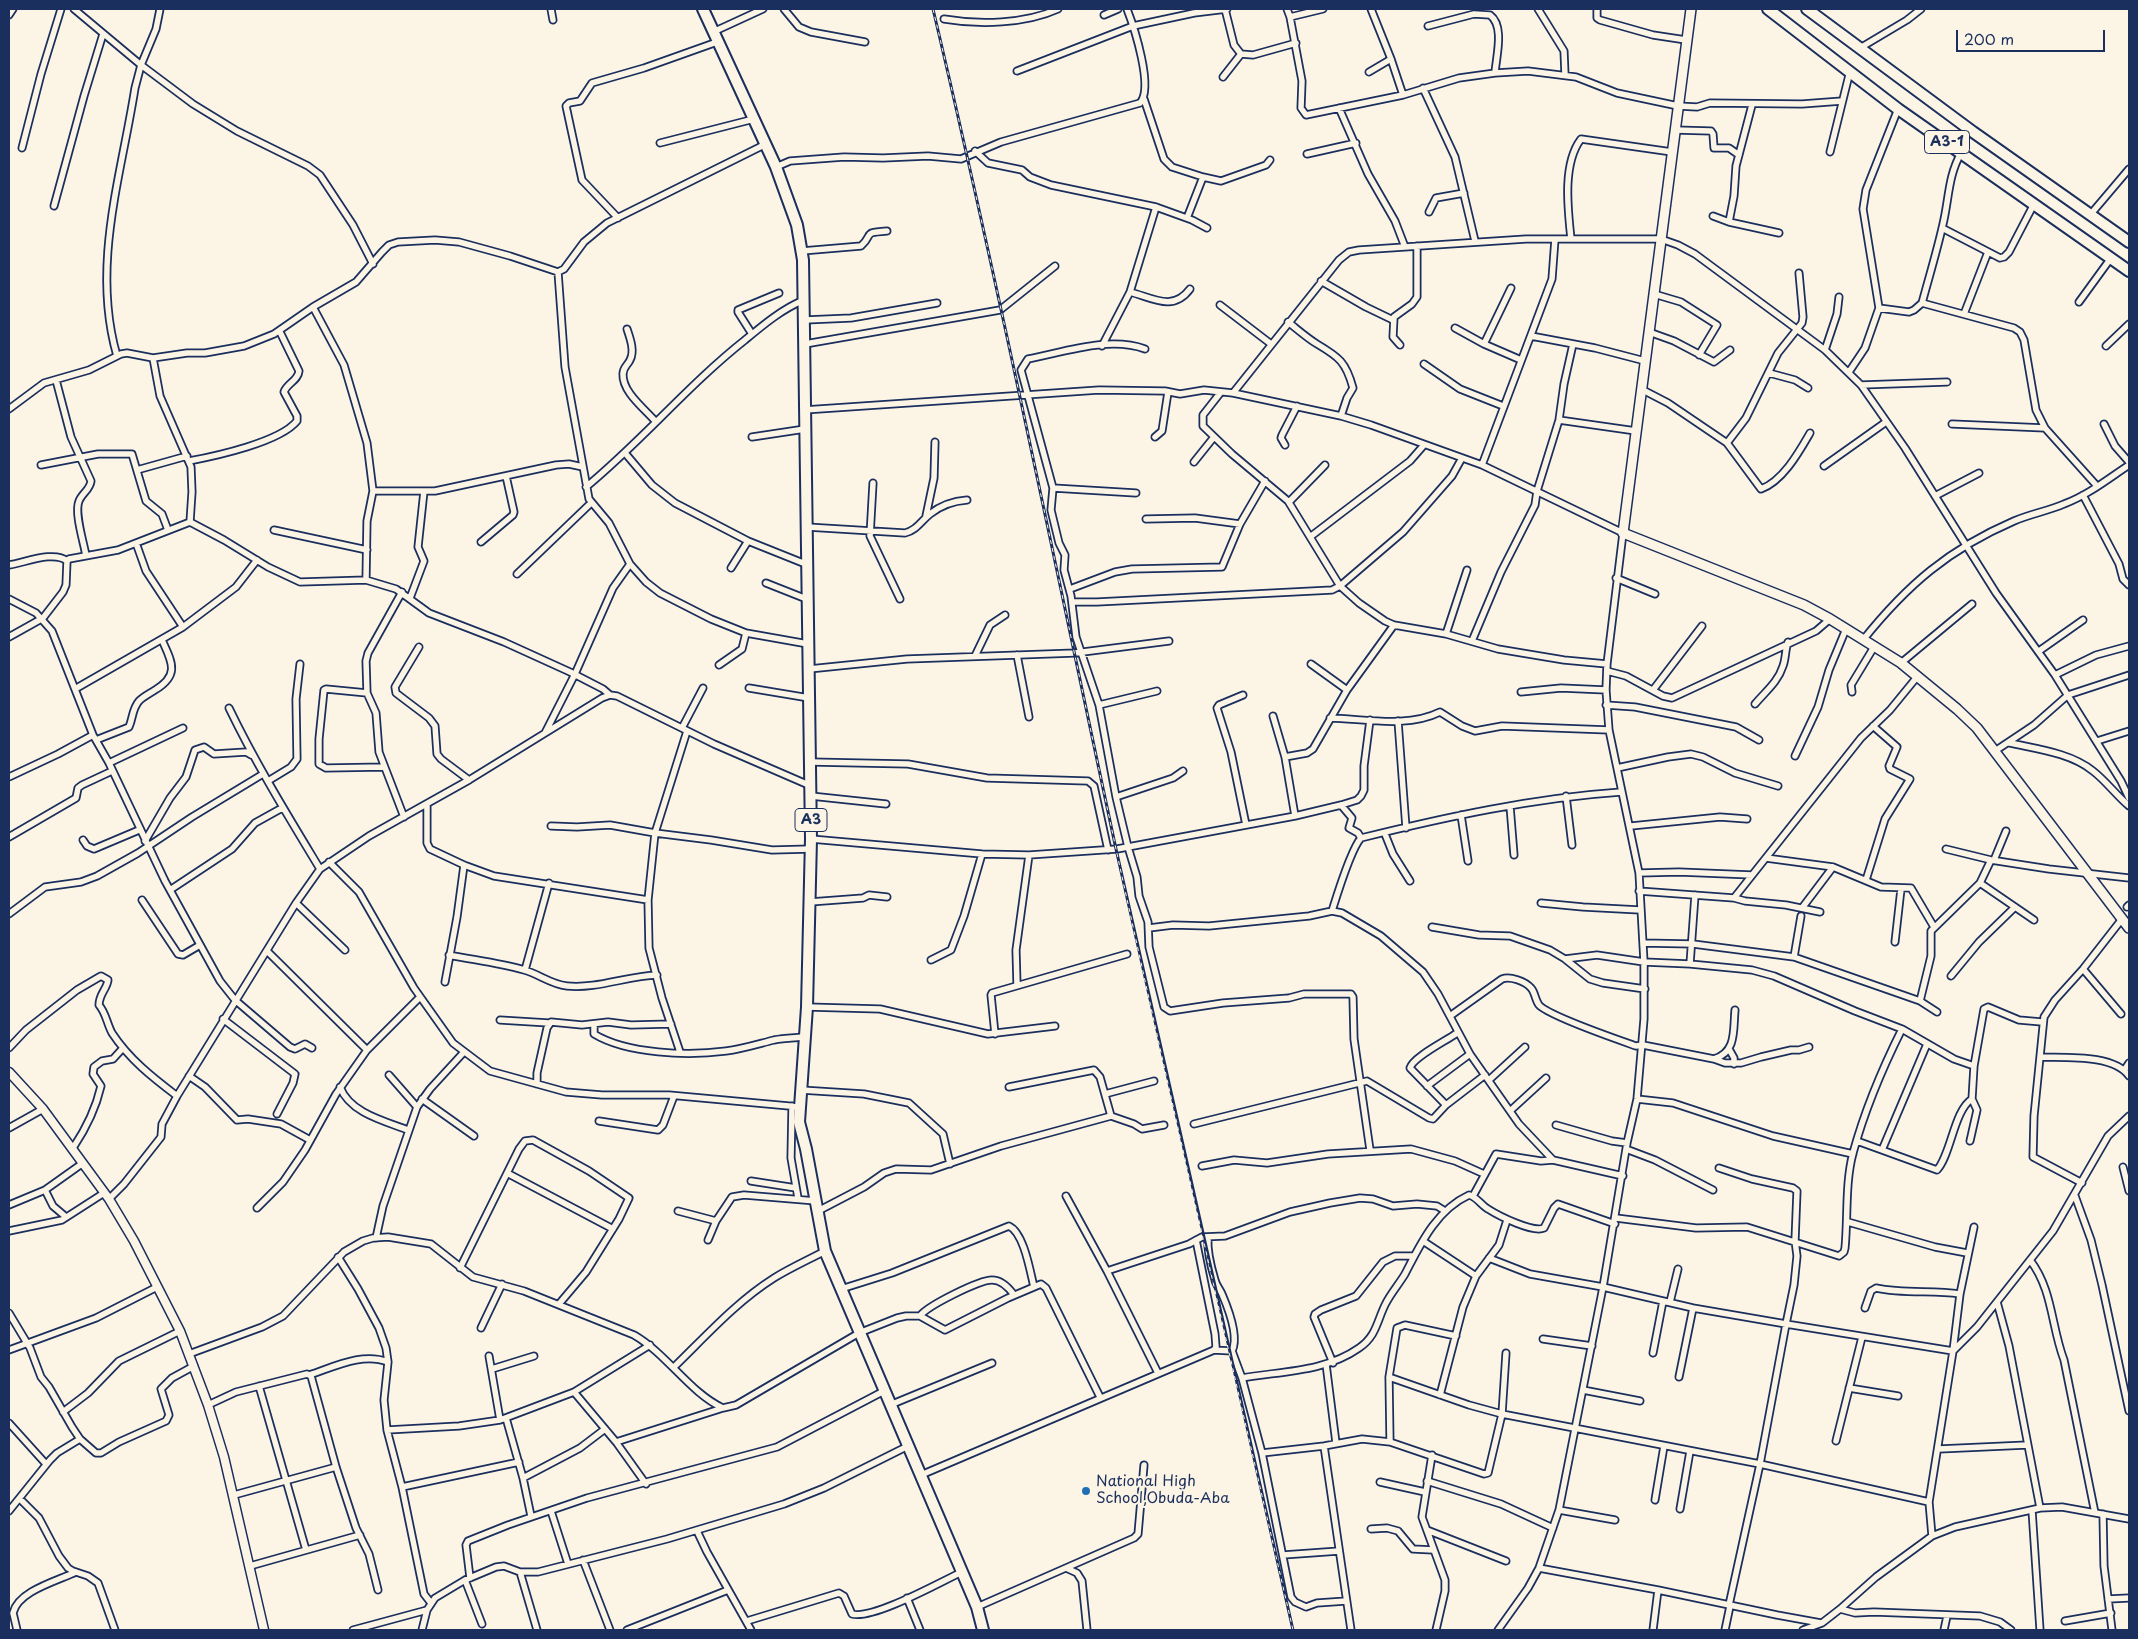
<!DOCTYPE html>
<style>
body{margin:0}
#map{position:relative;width:2138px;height:1639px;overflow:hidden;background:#fcf5e5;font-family:"Playpen Sans",sans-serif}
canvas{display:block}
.frame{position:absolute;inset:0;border:10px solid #1b2f5e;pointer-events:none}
.scale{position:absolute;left:1956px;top:30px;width:149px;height:22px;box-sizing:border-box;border:2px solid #1b2f5e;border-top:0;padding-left:6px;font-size:15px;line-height:18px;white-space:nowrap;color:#1b2f5e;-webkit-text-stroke:4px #fcf5e5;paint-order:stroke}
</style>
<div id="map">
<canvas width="2138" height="1639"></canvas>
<div class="frame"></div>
<div class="scale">200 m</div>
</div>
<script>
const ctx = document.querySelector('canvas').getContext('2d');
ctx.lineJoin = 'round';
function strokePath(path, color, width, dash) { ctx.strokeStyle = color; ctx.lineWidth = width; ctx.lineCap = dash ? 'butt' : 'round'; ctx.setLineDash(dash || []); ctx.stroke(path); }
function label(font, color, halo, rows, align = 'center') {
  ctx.font = font + ' "Playpen Sans",sans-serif'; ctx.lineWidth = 4; ctx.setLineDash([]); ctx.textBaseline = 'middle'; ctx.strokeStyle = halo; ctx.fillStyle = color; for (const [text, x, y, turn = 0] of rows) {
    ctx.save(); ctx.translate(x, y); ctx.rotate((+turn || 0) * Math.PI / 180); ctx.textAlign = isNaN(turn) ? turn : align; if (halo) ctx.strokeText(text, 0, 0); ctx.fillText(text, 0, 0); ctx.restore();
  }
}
const minor = new Path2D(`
 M74 9 141 65 193 104 237 131 308 166 320 175 353 225 373 264
 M551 9 553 20
 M784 9 799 27 811 32 865 42
 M1225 9 1234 45 1241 54 1253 55 1296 43
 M1287 9 1290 17 1323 9
 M1371 9 1391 59 1403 95
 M1538 9 1564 51 1565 75
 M1597 9V18L1600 20 1653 35 1686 40
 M9 15 13 9
 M1104 15 1118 9
 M1290 17 1302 81 1301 108 1306 115 1403 95 1459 78 1495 73 1528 71 1576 77 1617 93 1678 106 1697 107 1710 103 1802 104 1842 101
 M944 19C979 25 1025 24 1058 9
 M1428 26 1474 14 1490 15C1505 26 1496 57 1495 73
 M713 32 763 9
 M1860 48 1907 20 1921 9
 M1017 71 1133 26 1194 13 1227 9
 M1369 72 1391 59
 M1223 77 1241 54
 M1423 88 1455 157 1475 241
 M1144 99 1164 159 1172 167 1203 177 1221 181 1266 165 1270 160
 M1339 108 1368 174 1395 221 1405 247
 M1675 130 1711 131 1713 134 1714 148H1729L1739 155
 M660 143 754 119
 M22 148 41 74 61 9
 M975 151 988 163 1022 170 1030 177 1051 185 1156 207 1192 220 1207 228
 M1830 152 1850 71
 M1307 154 1356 143
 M776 167 790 161 844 157 883 158 928 156 961 159 1001 142 1140 103C1154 88 1134 27 1127 9
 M54 206 84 96 103 34
 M1429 212 1436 198 1464 193
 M2090 215 2129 169
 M1713 216 1729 222 1779 233
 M618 218 582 180 566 106 569 103 580 101 592 83 644 68 717 42
 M1187 218 1203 177
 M1729 222 1734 196 1736 166 1752 105
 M1942 228 2000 258 2004 257 2009 252 2034 204
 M1571 239C1568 210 1562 164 1581 139L1672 152
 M802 251 861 246C875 233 861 233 887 231
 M558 272 565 367 589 499 609 523 630 564 646 582 660 593 711 619 746 633 808 644
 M1321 281 1366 307 1393 320
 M1130 292C1153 298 1173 312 1190 289
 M1654 294 1681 302 1717 325 1699 355
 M2079 302 2111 258
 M1922 303 2014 328 2020 332 2024 340 2036 410 2045 428 2097 486
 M1220 305 1271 344
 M313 307 344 365 367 443 373 491 367 521 366 580
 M1879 308 1909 312 1914 310 1922 303C1929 277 1937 251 1943 224 1949 199 1948 176 1961 153
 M1964 314 1988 252
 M805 320 851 318 937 303
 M1288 322C1297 329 1307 338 1317 344 1339 357 1346 362 1353 388L1347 398 1341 416
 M1455 328 1484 344 1521 360
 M627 329C630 338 635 351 630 360 628 365 623 367 623 374 622 392 645 409 656 422
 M1649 332 1674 341 1714 362 1730 350
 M752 334 738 312V310L779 293
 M1531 336 1595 348 1645 361
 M805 344 1000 310 1055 266
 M1484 344 1511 288
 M1400 345 1393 337 1394 317 1412 304 1417 297V246
 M1102 346 1130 292 1156 207
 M2106 346 2129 324
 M1145 349C1109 336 1065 352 1028 359L1021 370 1053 488 1051 510 1059 543 1065 555 1064 570 1071 596 1076 637 1099 705 1116 797 1128 847 1137 877 1139 896 1148 922 1149 947 1164 1007 1170 1011 1223 1003 1289 998 1304 994H1351L1353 997 1354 1039 1370 1150
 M1825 350 1837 314 1839 297
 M117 356C91 266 121 177 135 88L141 65 156 29 160 9
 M153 358 160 396 191 467 192 492 190 522
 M1424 364 1460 389 1503 406
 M1849 372 1865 348 1879 308 1863 209 1866 190 1898 109
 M1769 373 1795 380 1808 388
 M56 380 71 437 91 481C90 490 82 493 79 501 74 513 84 543 86 556
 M1861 385 1947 382
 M1641 389 1668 403 1727 443 1746 418 1778 353 1802 323 1803 317 1799 273
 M1221 392 1203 415V426L1232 454 1288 501 1340 586 1359 603 1385 621 1394 625 1446 634 1498 649 1564 660 1607 664
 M1233 393 1339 260 1349 252 1359 250 1526 239H1661L1678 245 1695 254 1825 350 1861 385 1905 448 1996 593 2055 675 2121 781 2129 798
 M9 409 44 383 89 370 121 354 127 353 153 358 187 353H205L244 346 274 334 313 307 356 282 382 252 389 245 398 242 435 240 459 242 510 256 558 272 564 269 584 242 607 223 766 144
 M804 410 1099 390 1165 391 1180 394 1204 390 1233 393 1341 416 1371 425 1482 465 1623 533 1607 664 1606 690 1609 730 1639 873 1644 962V1019L1637 1099 1627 1143 1603 1287 1559 1510 1539 1568 1528 1588 1498 1630
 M1559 420 1636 431
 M1952 424 2045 428
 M2104 424 2115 446 2129 462
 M752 437 805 429
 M1155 437 1162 431 1168 392
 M1727 443 1761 489C1783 481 1799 452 1810 433
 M1285 445 1281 438 1282 435 1297 406
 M625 453 652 485 675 503 748 541 808 565
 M189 461C216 456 280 442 297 421V416L284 392C287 383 298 381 299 371L280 332
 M1194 462 1214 437
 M41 465 98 454H132L146 501 162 514 168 530
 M1482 465 1552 279 1555 239
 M1824 466 1886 422
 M137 470 187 456
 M873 483 870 536 900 599
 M586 487C642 441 688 385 745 340 763 325 782 309 804 300
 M1053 488 1136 493
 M373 491H435L556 465 569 464 583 467
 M2083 495 2119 564 2123 579 2129 585
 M1935 496 1979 473
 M1289 502 1325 465
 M926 516 934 478 935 442
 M1146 519 1195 518 1240 524
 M807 527 905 533C917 530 921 521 930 514 940 506 953 501 967 500
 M274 530 367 550
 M1310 537 1410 461 1424 445
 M481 542 513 515 514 512 506 476
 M136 543 146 571 183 627
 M67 561 69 559 118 550 190 522 224 540 268 567 300 582 366 580 396 589 429 613 504 642 570 672 603 689 610 695
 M9 565C24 563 54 550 67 561
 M731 568 748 541
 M517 574 591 503
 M1616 578 1655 594
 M766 583 809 600
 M1070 589 1115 572 1132 569 1222 567 1240 524 1265 481
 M402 592 368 653 366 661 367 693 376 713 379 752 404 817
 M410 598 424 561 418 547 424 491
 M9 599 36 613 52 631 93 735 109 763 165 881 220 981 235 1000 290 1047 295 1049 305 1044 312 1048
 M1072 602H1097L1332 590 1340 586 1403 532 1452 476 1462 458
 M1446 634 1467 570
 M9 637 43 618 63 592 66 585 67 561
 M1863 640C1907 585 1949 549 2014 521 2030 514 2048 511 2064 504 2088 495 2108 479 2129 465
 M1472 641 1501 572 1535 505 1537 491 1559 420 1564 384 1573 344
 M419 647 395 687 396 693 429 718 435 726 437 754 441 759 469 780
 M2039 651 2083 620
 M1017 655 1029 717
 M975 656 990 625 1005 615
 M1901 663 1972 604
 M1311 664 1347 690
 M719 665 742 649 746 633
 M809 669 907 659 1075 653 1169 641
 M1607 671 1626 676 1663 696 1672 698 1816 631 1830 619
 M2055 675 2096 655 2129 646
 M749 688 809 698
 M75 689 183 627 236 587 257 560
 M1653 690 1702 626
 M1521 692 1561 688 1606 690
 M1852 692 1851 685 1874 647
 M367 693 326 689 324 690 319 739V764L326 768 384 767
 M1243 695 1219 705 1217 708 1231 752 1246 825
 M1755 704C1766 691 1778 682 1783 666 1786 658 1785 650 1788 642
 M1099 705 1157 691
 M1606 705 1635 707 1736 727 1759 740
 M229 708C256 764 288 816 320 869
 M1273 716 1285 757 1295 816
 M1330 718C1366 719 1408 728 1440 712L1462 726 1475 731 1502 726 1609 730
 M1398 721 1406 828
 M682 728 703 688
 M545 733 575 674 613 588 630 564
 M96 740 129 727C133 718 132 709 139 701 144 696 149 694 155 690 180 675 172 662 162 640
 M2097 741 2129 731
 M2010 743C2037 749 2071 753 2093 771 2106 781 2116 795 2129 806
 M1995 751 2034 725 2068 695 2129 675
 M1795 756 1818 707 1829 670 1846 629
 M1285 757 1307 753 1313 749 1347 690 1394 625
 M811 762 908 764 987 778 1088 781 1094 786 1108 850
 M109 763 183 728
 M1617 768 1668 757 1691 754 1703 757 1735 773 1778 786
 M9 777 58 754 93 735
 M268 781 291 767 297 759 296 699 300 664
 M811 796 886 804
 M1566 796 1572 845
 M1116 797 1173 778 1183 771
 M427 804V843L430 849 464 865 494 876 648 900
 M1341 805 1352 818 1349 828 1358 833 1361 838
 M1510 806 1514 855
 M1461 815 1468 861
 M551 826 577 827 610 825 655 833 711 840 772 850 811 849
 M1631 826 1720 817 1747 819
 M1385 834 1393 854 1410 881
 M9 837 76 798 78 788 82 785 112 771
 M811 839 982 854 1029 855 1117 849 1295 816 1341 805 1357 800 1361 796 1364 790V766L1370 720
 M83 840 87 846 94 849 139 830
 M145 841 170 798 186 777 195 750 204 747 214 754 246 752 251 755
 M1946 849 1991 860 2049 869 2129 878
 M1766 858 1833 867 1881 887 1911 888 1934 927
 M1994 860 2006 831
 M329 862 359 892 414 988 453 1043 490 1071 566 1092 602 1095H669L800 1107
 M1639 873 1679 872 1752 875
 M1866 880 1885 819 1910 779 1890 769 1889 766 1897 747 1873 726
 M1980 883 2034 920
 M170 890 232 849 255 823 282 808
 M1639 891 1734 898 1861 738 1890 710 1917 677
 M1734 898 1745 901 1786 905 1820 912
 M142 900 178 954 183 955 200 945
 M810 902 863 898 869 895 887 897
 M296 903 345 950
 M1541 903 1583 907 1640 910
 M2127 907 2129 905
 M1802 908 1833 867
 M1332 911C1337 895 1351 849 1361 838 1446 817 1533 798 1621 792
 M9 914 45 887 81 882 97 876 138 853 192 817 263 774
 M1432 927 1479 935 1510 936 1550 950 1565 959 1590 979 1603 983 1645 989
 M1149 928 1173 925 1209 926 1309 916 1332 911 1342 913 1381 936 1423 972 1438 994 1470 1054 1519 1124 1553 1160 1623 1176
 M1895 942 1901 889
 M1643 943 1693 944 1794 957 1920 1001
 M267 951 367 1050
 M449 955C474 960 500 963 524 970 539 974 550 984 567 986 597 989 627 976 657 975
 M1794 957 1801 916
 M1565 959 1597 955 1644 962 1690 964 1752 970 1774 976 1855 1011 1902 1029 1954 1059 1974 1066
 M931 960 951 950 964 916 982 854
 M1690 964 1695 895
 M2083 969 2121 1014
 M525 970 549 883
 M1951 976 1979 942 2015 907
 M445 982 457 917 464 865
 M1017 985 1016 950 1029 855
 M807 1007 880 1009 988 1034 1055 1026
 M1937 1012 1920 1001 1931 956V931L1980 883 1991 860
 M1450 1016 1502 979C1510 976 1525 981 1531 988 1535 992 1535 1000 1539 1005 1549 1016 1619 1040 1636 1046L1643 1045 1714 1059C1737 1052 1733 1030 1735 1010
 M223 1019 295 1074 293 1083 277 1114
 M500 1020 549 1023
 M594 1024V1034C627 1054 688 1056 726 1051 742 1049 758 1044 774 1040 784 1038 795 1038 805 1037
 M995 1034 991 995 992 993 1127 954
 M9 1048 26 1030 77 990 101 976 108 980C107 989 99 994 99 1005 106 1013 107 1024 112 1033 129 1059 152 1077 177 1096
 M1729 1049 1734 1058V1064
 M680 1052 662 998 649 948 648 900 655 833 687 731
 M2040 1057C2065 1058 2114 1054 2129 1076
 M1714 1059 1725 1063H1741L1761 1057 1791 1050H1799L1809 1047
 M2125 1069 2129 1063
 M389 1075 417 1107
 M189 1076 205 1087 237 1120 248 1119 281 1124 310 1140
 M1489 1080 1525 1047
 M537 1084V1073L547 1028 551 1022 582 1025 608 1022 631 1025 671 1024
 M1427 1086 1470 1054
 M340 1087C350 1113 384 1121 408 1130
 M1009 1087 1094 1070 1100 1077 1111 1116
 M801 1090 864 1094 909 1103 943 1134 950 1164
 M1105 1094 1154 1081
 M422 1099 474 1136
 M1637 1099 1673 1103 1773 1136 1853 1154
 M1446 1105 1410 1068C1413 1057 1446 1041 1457 1033
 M792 1106 791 1158 798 1198
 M1510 1111 1546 1078
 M599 1121 658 1130 663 1125 674 1096
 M1194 1124 1367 1081 1429 1118 1433 1119 1446 1105 1485 1075
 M1556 1125 1612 1141 1627 1143
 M9 1128 43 1109
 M1857 1141 1937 1170C1951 1155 1954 1110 1972 1099
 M1970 1141 1977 1110 1972 1099 1974 1066 1984 1009 1988 1007 2019 1020 2042 1022
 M73 1148C85 1130 96 1108 101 1086L93 1074 94 1067 102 1061 113 1059 123 1048
 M1626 1149 1655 1160 1713 1190
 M1882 1150 1927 1044
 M1202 1166 1234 1160 1267 1163 1328 1154 1411 1149 1455 1161 1484 1174
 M2123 1167 2129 1191
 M1719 1168 1752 1179 1793 1188 1797 1191 1795 1241 1797 1256 1794 1285 1786 1324 1953 1351 1960 1294 1974 1227
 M507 1173 613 1229
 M751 1181 796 1188
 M2082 1183 2033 1157 2034 1116 2044 1017 2055 1000 2083 969 2122 919
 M45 1190 53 1206 66 1217
 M1066 1196 1107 1271 1158 1373
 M1473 1196 1496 1154 1541 1161 1553 1160
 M2075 1196 2091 1240 2102 1285 2129 1411
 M109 1199 124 1184 161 1137 162 1124 177 1096 296 903 320 869 369 836 469 780 602 698 610 695 617 696 714 744 811 786
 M9 1205 45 1190 83 1163
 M257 1208 283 1182 305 1150 336 1094 367 1050 420 997
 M678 1211 716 1221
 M818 1211 864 1187 884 1173 896 1169 931 1170 1001 1146 1111 1116 1134 1124 1142 1129 1164 1125
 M1616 1218 1696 1228 1747 1227 1839 1256 1844 1252 1845 1248C1848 1217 1845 1183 1853 1153 1865 1109 1882 1069 1902 1029
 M1848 1222 1935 1247 1967 1253
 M9 1231 62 1220 104 1193
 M1208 1237C1207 1250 1211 1267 1215 1280 1216 1285 1220 1289 1222 1294 1228 1308 1239 1337 1232 1351L1242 1378C1282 1371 1325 1372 1359 1348 1377 1336 1377 1320 1386 1303 1391 1293 1399 1284 1405 1274 1420 1245 1436 1210 1469 1195 1477 1197 1481 1205 1488 1209 1499 1216 1533 1233 1544 1228L1554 1208 1558 1204 1615 1224
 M376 1238 383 1206 417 1107 430 1089 464 1052
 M708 1240 716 1221 732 1197 744 1195 816 1201
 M1196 1240 1215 1334 1216 1347 1214 1350
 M1423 1241 1476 1276
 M338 1257 358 1289 379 1328 386 1348 388 1362 384 1400 387 1430 402 1487 424 1594 431 1603
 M2030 1260C2053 1290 2051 1326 2064 1360L2095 1513
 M460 1268 519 1149 525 1141 533 1140 589 1171 629 1198 619 1219 586 1272 559 1304
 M1107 1271 1189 1244 1202 1237 1225 1236 1290 1212 1330 1203 1360 1198 1373 1199 1393 1206 1417 1204 1437 1206 1445 1211
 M841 1289 892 1273 1009 1226C1024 1233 1030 1271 1034 1287
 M1670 1302 1678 1269
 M1997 1302 2009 1346 2040 1508
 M1865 1308 1871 1291 1876 1288C1904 1294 1932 1290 1960 1294
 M9 1313 30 1348 41 1377 49 1387 72 1427 80 1439 96 1453H101L119 1442 166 1421 169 1415 161 1389 172 1378 194 1366
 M920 1316C927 1306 979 1280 992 1280 1001 1280 1009 1288 1014 1295
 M481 1328 502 1284
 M1456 1336 1405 1325 1397 1328 1389 1377 1390 1442 1484 1474 1488 1473 1502 1414 1506 1353
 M1543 1339 1592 1346
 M9 1350 96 1318 157 1287
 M1653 1353 1663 1301
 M189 1354 262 1327 283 1316 344 1252 363 1241 373 1238 388 1237 431 1244 473 1277 524 1291 634 1335C667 1354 690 1393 723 1408L736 1405 859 1333 897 1318 906 1316H920L945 1330 1008 1298 1041 1284 1046 1288 1100 1397
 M489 1356 500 1420
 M1333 1363 1314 1317 1315 1314 1321 1310 1356 1296 1383 1262 1395 1256H1413
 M1326 1364 1336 1443
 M674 1367C706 1336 736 1302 774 1278 790 1268 808 1260 825 1251
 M492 1369 534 1356
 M309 1375C334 1367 362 1352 388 1362
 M1389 1377 1469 1405 1502 1414 1760 1464 1786 1324 1693 1308 1603 1287 1530 1274 1489 1258
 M1679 1377 1693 1308
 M1242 1378 1262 1453 1291 1597 1295 1602 1306 1607 1317 1603 1346 1601
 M259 1386 306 1550
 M1849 1388 1898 1396
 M1583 1390 1640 1401
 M574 1392 616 1442 646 1484
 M1440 1395 1463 1307 1476 1276 1499 1245 1507 1220
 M208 1405 236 1392 307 1374 311 1376 336 1467 356 1528 369 1554 378 1590
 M890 1405 992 1363
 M63 1412 88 1393 119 1361 180 1331
 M506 1418 523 1478 531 1516
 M9 1423 46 1464
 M387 1430 459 1426 500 1420 574 1392 650 1345
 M1836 1441 1862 1337
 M616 1442 723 1408
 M1324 1446 1351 1630
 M1939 1449 2027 1445
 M1262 1453 1324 1446 1362 1439 1390 1442
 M1432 1455 1422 1517 1445 1580V1591L1436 1630
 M921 1475 1214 1350 1232 1351
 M523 1478 580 1448 605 1429
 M1427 1481 1501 1504 1553 1528
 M1380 1482 1425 1492
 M402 1487 519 1462
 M234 1495 336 1467
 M20 1499 39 1518 59 1556 68 1568 73 1571 88 1576 98 1583 115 1630
 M1655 1500 1664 1446
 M1929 1502 1953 1351 1977 1327 2053 1231 2108 1136 2129 1116
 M1680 1509 1690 1451
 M1559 1510 1615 1520
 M2032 1510 2040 1630
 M9 1511 50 1460 57 1453 80 1439
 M551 1511 568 1564
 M2103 1514 2104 1566 2112 1630
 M1371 1529 1387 1528 1398 1531 1413 1549 1433 1550
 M1427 1530 1506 1561
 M697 1531 707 1552 751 1630
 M1283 1555 1339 1551
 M583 1560 610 1630
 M250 1566 360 1535
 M1066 1568 1077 1573 1082 1581 1087 1630
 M1539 1568 1658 1590 1777 1615 1821 1623
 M520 1572 537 1630
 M470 1578 466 1545 468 1541 508 1525 587 1498 777 1447 884 1391
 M465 1580 482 1624
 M907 1598 920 1630
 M2108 1599 2129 1598
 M1729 1605 1760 1464 1929 1502 1932 1536
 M977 1607 1134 1538 1138 1534 1144 1465
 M1840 1609 1855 1613 1874 1612 1980 1616 2000 1622 2011 1630
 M747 1621 839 1593 844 1596 852 1614C873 1620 940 1582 962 1572
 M2065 1621 2111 1613
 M17 1630 13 1613C18 1591 57 1581 76 1572
 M353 1630 427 1610
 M422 1630 427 1610 435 1598 465 1580 496 1567 504 1566 520 1572H538L667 1539 784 1504 824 1488 908 1446
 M627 1630 728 1590
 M1653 1630 1658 1590
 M1725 1630 1730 1606
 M1803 1630 1822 1623 1840 1609 1876 1577 1932 1536 1955 1527 2040 1508 2062 1507 2129 1519
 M1944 1630 1947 1616`);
const tertiary = new Path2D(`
 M9 1072 43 1109 109 1199 134 1241 180 1331 208 1405 224 1457 264 1630`);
const secondary = new Path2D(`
 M1691 9 1623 533 1804 605 1830 619 1901 663 1957 709 1977 728 2129 928`);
const trunk = new Path2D(`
 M703 9 776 167 797 225 803 260 811 839 807 1007 799 1122 806 1149 825 1251 977 1607 983 1630
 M1768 9 1898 109 2129 271
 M1807 9 1973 132 2129 242`);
strokePath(minor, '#1b2f5e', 9);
strokePath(tertiary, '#1b2f5e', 11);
strokePath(secondary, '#1b2f5e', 12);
strokePath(trunk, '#1b2f5e', 14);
strokePath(minor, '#fcf5e5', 5.5);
strokePath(tertiary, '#fcf5e5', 8);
strokePath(secondary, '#fcf5e5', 9);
strokePath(trunk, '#fcf5e5', 10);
const rail = new Path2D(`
 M933 9C999 288 1056 569 1116 849 1173 1110 1233 1370 1293 1630`);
strokePath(rail, '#1b2f5e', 3);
strokePath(rail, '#fcf5e5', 1, [4]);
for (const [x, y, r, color] of [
 [1086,1491,5,"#1f6fb2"]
]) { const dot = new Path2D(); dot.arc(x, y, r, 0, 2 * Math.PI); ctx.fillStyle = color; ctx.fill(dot); strokePath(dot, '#fcf5e5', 2); }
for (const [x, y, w] of [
 [1947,142,45],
 [811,820,32]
]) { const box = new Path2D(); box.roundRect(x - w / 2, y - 11.5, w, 23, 4); ctx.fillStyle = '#fcf5e5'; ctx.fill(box); strokePath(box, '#1b2f5e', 1); }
label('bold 14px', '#1b2f5e', null, [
 ["A3-1",1947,142],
 ["A3",811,820]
]);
label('15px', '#1b2f5e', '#fcf5e5', [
 ["National High",1096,1482],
 ["School,Obuda-Aba",1096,1499]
], 'left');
</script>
